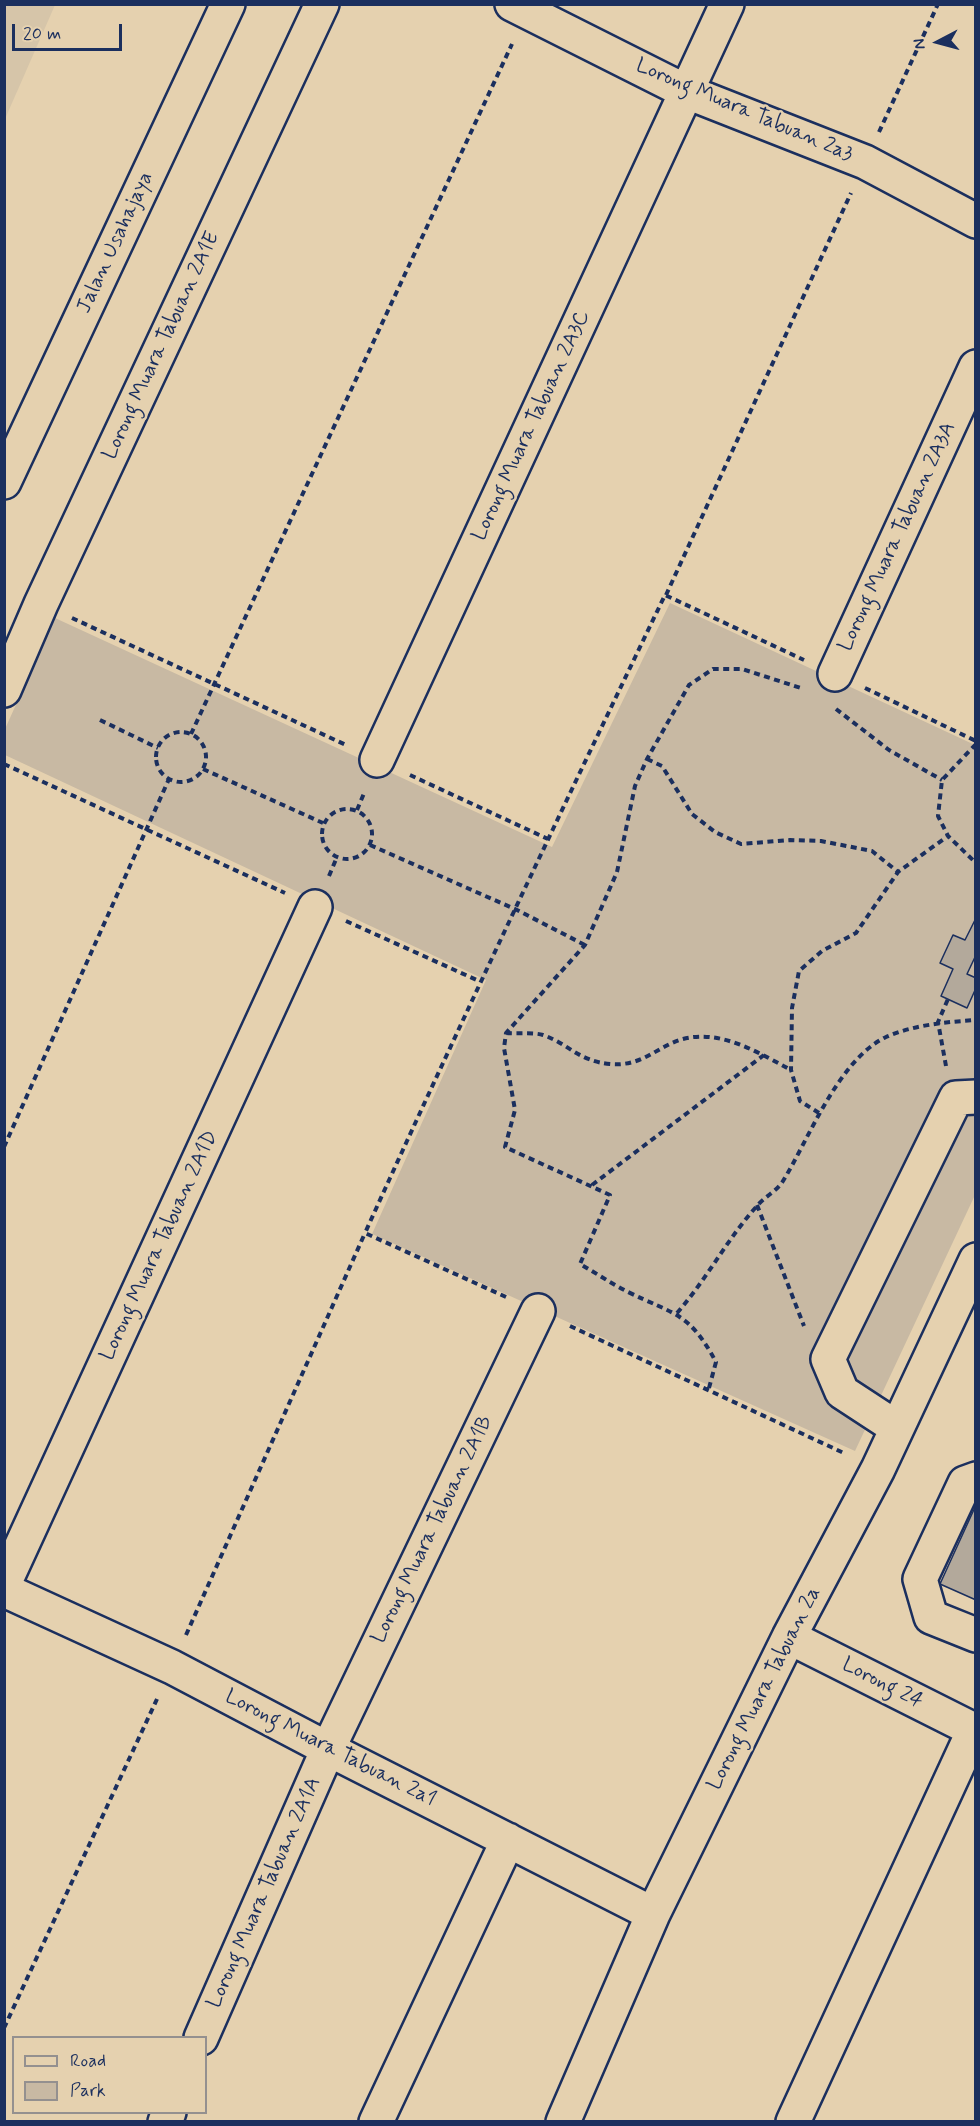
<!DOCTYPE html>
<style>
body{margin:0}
#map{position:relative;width:980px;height:2126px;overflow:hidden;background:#e5d1af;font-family:Mynerve,sans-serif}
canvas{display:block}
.frame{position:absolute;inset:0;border:6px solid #1b2f5e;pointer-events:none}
.legend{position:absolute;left:12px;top:2036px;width:195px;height:78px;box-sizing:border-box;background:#e5d1af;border:2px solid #94908f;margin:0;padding:8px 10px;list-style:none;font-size:18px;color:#1b2f5e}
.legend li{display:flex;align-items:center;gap:12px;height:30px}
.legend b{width:30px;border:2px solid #94908f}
.north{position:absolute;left:908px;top:12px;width:60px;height:60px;-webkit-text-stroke:4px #e5d1af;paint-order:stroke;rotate:264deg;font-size:16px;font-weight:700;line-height:24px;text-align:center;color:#1b2f5e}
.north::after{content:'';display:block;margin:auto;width:21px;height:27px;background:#1b2f5e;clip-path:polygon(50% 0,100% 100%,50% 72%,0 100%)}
.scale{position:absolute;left:12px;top:24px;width:110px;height:27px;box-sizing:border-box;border:3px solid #1b2f5e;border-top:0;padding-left:8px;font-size:18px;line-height:21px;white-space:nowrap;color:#1b2f5e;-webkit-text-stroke:4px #e5d1af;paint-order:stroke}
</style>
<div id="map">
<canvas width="980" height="2126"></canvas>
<div class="frame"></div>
<ul class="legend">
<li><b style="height:8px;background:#e5d1af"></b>Road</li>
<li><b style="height:16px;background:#c8b9a3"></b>Park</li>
</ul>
<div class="north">N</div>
<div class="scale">20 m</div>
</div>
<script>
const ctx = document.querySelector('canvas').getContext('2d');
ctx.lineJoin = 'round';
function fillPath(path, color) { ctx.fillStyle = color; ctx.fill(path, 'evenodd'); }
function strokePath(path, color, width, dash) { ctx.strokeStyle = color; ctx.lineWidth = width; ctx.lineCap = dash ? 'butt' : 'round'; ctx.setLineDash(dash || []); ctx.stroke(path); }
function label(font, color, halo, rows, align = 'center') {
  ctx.font = font + ' Mynerve,sans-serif'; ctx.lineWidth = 5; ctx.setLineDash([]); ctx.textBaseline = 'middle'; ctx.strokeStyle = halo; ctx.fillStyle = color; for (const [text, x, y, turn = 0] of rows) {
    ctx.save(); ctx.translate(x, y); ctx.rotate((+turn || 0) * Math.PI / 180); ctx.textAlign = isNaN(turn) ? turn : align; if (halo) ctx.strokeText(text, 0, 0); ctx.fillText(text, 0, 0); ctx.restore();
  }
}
fillPath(new Path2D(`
 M5 4 55 5 5 119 4 5Z`), '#d6c5a9');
fillPath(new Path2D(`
 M670 603 975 745V1195L855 1451 372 1234 486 980 5 755V729L55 618 552 847Z`), '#c8b9a3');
const building = new Path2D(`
 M976 918V955L967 974 976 978V988L967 1008 941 996 953 969 940 963 953 935 965 940Z
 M976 1505V1600L940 1584Z`);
fillPath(building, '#b3a99b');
strokePath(building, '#1b2f5e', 1.5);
const minor = new Path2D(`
 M512 4 687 92 865 162 976 221
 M4 482 228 4
 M835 674 976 367
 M4 690 41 604 322 4
 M377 760 727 4
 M897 1428 842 1392 828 1359 956 1098 976 1097
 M976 1479 965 1483 920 1579 931 1617 976 1635
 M4 1584 315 907
 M4 1590 172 1667 328 1749 653 1914
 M789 1637 976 1731
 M201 2038 328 1749 538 1311
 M165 2122 169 2112
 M376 2122 508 1840
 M563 2122 653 1914 789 1637 878 1469 976 1260
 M793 2122 974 1730`);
strokePath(minor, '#1b2f5e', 38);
strokePath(new Path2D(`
 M879 132 938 4
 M666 595 851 193
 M72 618 346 745
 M865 688 976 741
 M836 709 889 750 942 780
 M100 720 158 748
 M156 757a25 25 0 1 1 50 0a25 25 0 1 1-50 0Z
 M191 734 512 44
 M976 744 942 780 938 816 948 836 976 863
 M647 759 662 766 692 814 715 832 741 844 790 840 821 841 872 851 898 872
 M4 764 285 893
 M203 769 323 823
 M410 775 548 839
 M322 834a25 25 0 1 1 50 0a25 25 0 1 1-50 0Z
 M357 810 365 791
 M370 845 517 910 585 945
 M329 876 337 857
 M346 921 479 981
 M506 1033C517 1034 533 1032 543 1035 569 1044 578 1061 610 1064 643 1067 657 1046 683 1039 721 1029 759 1053 791 1070
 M946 1066 938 1022 948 999
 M819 1113 800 1101 791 1070 792 1008 799 971 822 951 856 933 898 872 948 836
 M4 1147 169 779
 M592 1185 764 1055
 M757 1205 804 1326
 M506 1297 365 1233C462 1019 563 807 665 595L804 660
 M677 1313C707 1279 727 1239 757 1206 764 1197 777 1191 783 1181 809 1139 838 1060 886 1037 913 1025 946 1022 976 1020
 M570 1326 846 1454
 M709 1388 716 1362C689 1312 675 1315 628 1292 612 1284 596 1273 580 1264L610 1195 505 1147 515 1110 504 1048 506 1033 585 945 617 872 635 786 647 759 689 685 713 669H742L804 689
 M186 1635 365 1233
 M4 2028 157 1699`), '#1b2f5e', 4, [6, 4.5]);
strokePath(minor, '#e5d1af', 33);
label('21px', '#1b2f5e', '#e5d1af', [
 ["Lorong Muara Tabuan 2a3",744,111,23],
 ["Jalan Usahajaya",116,243,-65],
 ["Lorong Muara Tabuan 2A1E",162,346,-65],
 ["Lorong Muara Tabuan 2A3C",532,426,-65],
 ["Lorong Muara Tabuan 2A3A",898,537,-65],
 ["Lorong Muara Tabuan 2A1D",160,1246,-65],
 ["Lorong Muara Tabuan 2A1B",433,1530,-64],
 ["Lorong 24",882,1684,27],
 ["Lorong Muara Tabuan 2a",765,1689,-63],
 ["Lorong Muara Tabuan 2a1",330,1749,27],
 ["Lorong Muara Tabuan 2A1A",265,1893,-66]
]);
</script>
